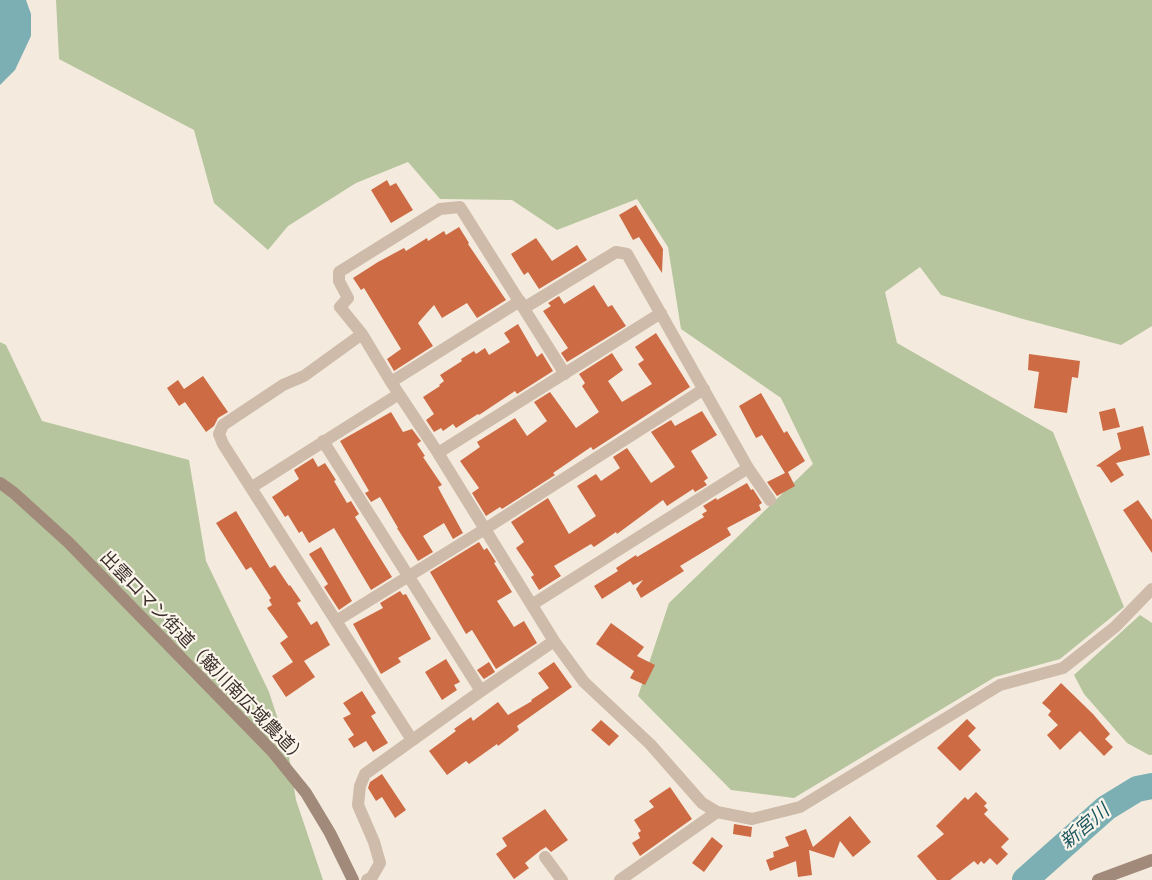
<!DOCTYPE html>
<meta charset="utf-8">
<style>
body{margin:0}
canvas{display:block;background:#f4ebde}
</style>
<canvas width="1152" height="880"></canvas>
<script>
const ctx = document.querySelector('canvas').getContext('2d');
ctx.lineJoin = 'round';
function fillPath(path, color) { ctx.fillStyle = color; ctx.fill(path, 'evenodd'); }
function strokePath(path, color, width, dash) { ctx.strokeStyle = color; ctx.lineWidth = width; ctx.lineCap = dash ? 'butt' : 'round'; ctx.setLineDash(dash || []); ctx.stroke(path); }
function label(font, color, halo, rows, align = 'center') {
  ctx.font = font + ' "Noto Sans","Noto Sans JP",sans-serif'; ctx.lineWidth = 4.5; ctx.setLineDash([]); ctx.textBaseline = 'middle'; ctx.strokeStyle = halo; ctx.fillStyle = color; for (const [text, x, y, turn = 0] of rows) {
    ctx.save(); ctx.translate(x, y); ctx.rotate((+turn || 0) * Math.PI / 180); ctx.textAlign = isNaN(turn) ? turn : align; if (halo) ctx.strokeText(text, 0, 0); ctx.fillText(text, 0, 0); ctx.restore();
  }
}
fillPath(new Path2D(`
 M56 0H1152V326L1121 345 1023 319 941 295 920 267 885 292 897 343 1053 432 1124 607 1060 659 995 677 794 798 731 790 638 696 669 603 813 464 781 398 681 329 668 247 637 199 557 230 512 200 440 199 408 162 356 183 288 226 268 250 214 203 194 130 59 59Z
 M0 342 6 345 42 421 189 460 206 561 269 692 288 750 296 800 323 880H0Z
 M1140 615 1152 623V755H1149L1127 743 1084 694 1074 675Z`), '#b6c59d');
fillPath(new Path2D(`
 M0 0H26L31 14V36L15 70 0 85Z`), '#7bafb3');
strokePath(new Path2D(`
 M1025 880 1106 808 1137 789 1152 786`), '#7bafb3', 26);
fillPath(new Path2D(`
 M387 180 390 186 396 183 413 210 391 223 371 190Z
 M636 205 663 249 662 273 639 237 633 240 619 215Z
 M459 227 469 243 468 244 506 300 477 318 467 303 442 318 434 305 418 323 433 346 394 371 387 359 401 349 364 288 361 290 353 278 378 262 404 248 406 251 427 238 428 241 444 231 446 235Z
 M536 238 552 261 577 245 587 260 539 289 528 272 524 275 511 254Z
 M594 285 608 307 612 305 626 326 567 362 561 353 568 348 543 311 551 306 548 303 559 296 564 304Z
 M518 324 537 357 542 353 553 371 517 394 515 391 479 415 478 414 456 428 453 424 443 431 441 428 434 432 426 420 434 414 423 397 440 386 439 385 444 381 440 375 462 361 461 359 474 351 476 354 485 348 489 355 510 342 504 333Z
 M656 333 690 387 593 450 591 447 553 473 555 475 502 509 500 507 486 516 472 493 479 488 460 461 480 447 477 442 515 418 527 436 547 421 534 402 550 392 576 428 599 412 582 386 585 383 579 374 612 353 623 370 608 381 622 402 652 384 638 364 644 360 635 347Z
 M1029 354 1080 361 1078 378 1072 377 1067 413 1034 408 1039 372 1028 370Z
 M203 376 228 412 218 418 214 426 206 432 185 402 179 406 167 388 178 380 184 389Z
 M761 393 784 433 787 431 805 461 788 472 795 486 777 496 767 482 785 473 762 435 756 438 739 406Z
 M1115 408 1120 427 1103 431 1099 412Z
 M702 411 717 435 691 451 708 478 704 481 707 485 695 492 693 489 667 506 663 500 617 534 616 532 594 547 591 544 554 566 561 576 539 590 531 577 534 575 516 548 524 542 511 522 548 498 569 534 596 516 577 486 596 474 601 481 620 468 613 457 627 448 651 483 675 467 651 432 671 420 675 426Z
 M391 412 403 432 412 429 421 441 417 444 425 456 423 457 442 485 438 487 441 493 463 533 453 539 444 523 423 536 433 552 418 561 397 528H398L380 497 371 502 365 493 369 491 340 441Z
 M1143 426 1150 455 1116 463 1124 475 1111 483 1100 467 1096 466 1121 449 1117 433Z
 M313 458 318 467 325 463 336 480 334 481 347 503 351 501 359 514 355 517 392 577 371 590 334 528 309 543 302 531 299 533 288 515 285 517 272 497 299 479 294 470Z
 M747 483 751 490 753 489 762 503 759 505 761 510 727 528 731 535 680 566 684 571 641 598 636 589 643 580 633 585 630 581 602 599 594 586 618 571 616 568 636 555 637 557 704 517 702 514 707 511 703 506 716 498 717 500Z
 M1138 500 1152 520V553L1123 510Z
 M236 511 270 568 275 565 289 586 290 585 301 601 297 603 311 625 317 621 330 645 304 661 315 677 286 697 272 676 293 662 280 643 288 637 267 608 272 605 269 600 271 598 251 567 246 570 216 523Z
 M479 542 484 550 487 548 496 562 494 563 512 592 497 601 514 627 524 621 537 643 496 669 472 630 466 634 430 572Z
 M321 547 352 601 339 610 324 587 328 584 309 554Z
 M400 591 403 595 406 594 431 639 398 658 401 662 381 674 353 624 383 608 380 603Z
 M611 623 644 647 637 656 655 665 645 685 630 678 634 671 596 644Z
 M446 659 460 682 454 685 457 690 442 700 425 672Z
 M489 662 495 672 484 679 483 678 477 670Z
 M554 662 572 687 517 726 519 730 498 746 497 744 469 764 466 761 447 775 429 751 456 731 454 729 471 717 473 721 498 702 508 715 532 701 531 700 549 688 538 673Z
 M1061 683 1093 714 1110 734 1105 739 1113 747 1104 756 1080 731 1060 750 1047 735 1058 725 1048 715 1051 711 1042 703Z
 M362 691 376 713 371 716 388 743 373 752 366 741 354 748 348 739 354 735 343 718 351 714 343 703Z
 M967 719 976 728 968 736 981 750 960 771 937 748Z
 M601 720 619 736 609 746 591 730Z
 M382 774 406 810 395 818 382 797 376 801 368 788 370 782Z
 M670 787 692 819 640 856 632 843 640 838 638 833 641 831 634 820 654 807 649 801Z
 M976 792 987 803 984 806 988 810 984 814 1009 839 1001 847 1008 854 997 865 990 858 984 864 981 861 978 865 974 861 950 880H937L917 856 944 834 936 826 965 797 968 800Z
 M545 809 568 840 551 852 546 847 541 850 525 863 529 868 514 879 496 854 507 846 502 838Z
 M850 816 871 842 853 857 840 841 834 858 809 850 812 875 798 877 796 861 770 871 766 860 774 857 773 852 789 846 785 837 806 829 813 847Z
 M734 824 752 827 751 837 733 834Z
 M712 837 723 846 704 872 692 863Z`), '#cd6b44');
strokePath(new Path2D(`
 M524 308 616 252 627 254 748 468 770 500
 M362 334 304 376 283 385 223 425 219 434 223 444 412 740
 M565 374 460 207 440 209 339 272V281L348 298 340 307 362 334 391 382 438 453 554 641 584 682 650 744 702 803 717 812 752 819 800 807 1000 685 1063 668 1115 627 1152 589
 M391 382 520 301
 M323 441 481 691
 M438 453 661 313
 M252 487 399 394
 M533 604 748 468
 M336 621 485 529 704 389
 M545 857 562 880
 M367 880 372 877 380 863 374 842 358 805 360 786 365 774 481 691 554 641
 M620 880 717 812`), '#cebba9', 12);
strokePath(new Path2D(`
 M0 483 14 493 68 542 272 751 306 793 330 833 353 880
 M1098 880 1152 860`), '#a28a7a', 12);
label('18px', '#3a2f29', '#fbf5ec', [
 ["出雲ロマン街道（簸川南広域農道）",203,658,46]
]);
label('italic 19px', '#1c585f', '#fbf5ec', [
 ["新宮川",1085,827,-40]
]);
</script>
